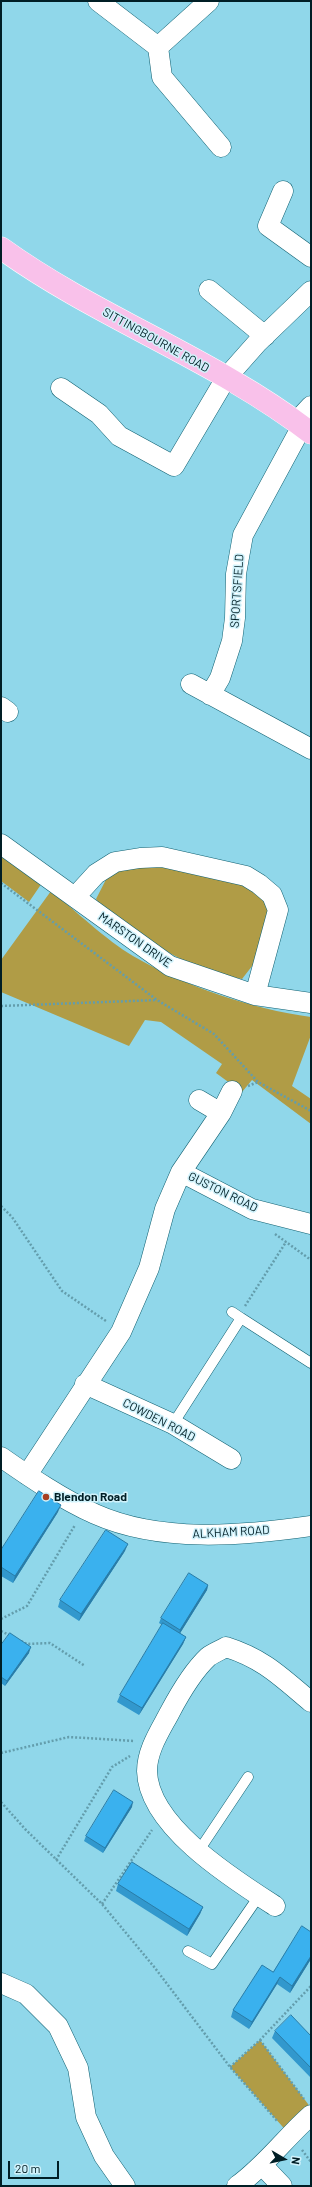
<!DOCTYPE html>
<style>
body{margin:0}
#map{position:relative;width:312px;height:2187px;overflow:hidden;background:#90d7ea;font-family:Barlow,sans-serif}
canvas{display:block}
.frame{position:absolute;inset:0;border:2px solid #001e25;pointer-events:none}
.north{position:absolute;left:264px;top:2139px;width:40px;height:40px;-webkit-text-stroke:3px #d0f2fb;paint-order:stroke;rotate:99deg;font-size:11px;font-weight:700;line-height:16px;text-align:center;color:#001e25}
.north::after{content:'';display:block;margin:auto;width:14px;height:18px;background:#001e25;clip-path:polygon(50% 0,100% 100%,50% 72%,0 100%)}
.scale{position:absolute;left:8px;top:2161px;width:51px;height:18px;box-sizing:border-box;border:2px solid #001e25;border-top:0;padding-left:5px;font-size:12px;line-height:14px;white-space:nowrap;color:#001e25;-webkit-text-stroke:3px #d0f2fb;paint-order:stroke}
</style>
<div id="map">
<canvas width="312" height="2187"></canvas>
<div class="frame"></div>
<div class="north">N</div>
<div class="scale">20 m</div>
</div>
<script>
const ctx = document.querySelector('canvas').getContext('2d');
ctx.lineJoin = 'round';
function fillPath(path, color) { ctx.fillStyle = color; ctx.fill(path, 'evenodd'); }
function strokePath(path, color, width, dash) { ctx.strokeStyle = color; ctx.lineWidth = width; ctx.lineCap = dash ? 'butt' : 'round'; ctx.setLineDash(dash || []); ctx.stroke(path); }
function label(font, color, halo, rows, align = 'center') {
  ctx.font = font + ' Barlow,sans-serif'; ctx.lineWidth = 3; ctx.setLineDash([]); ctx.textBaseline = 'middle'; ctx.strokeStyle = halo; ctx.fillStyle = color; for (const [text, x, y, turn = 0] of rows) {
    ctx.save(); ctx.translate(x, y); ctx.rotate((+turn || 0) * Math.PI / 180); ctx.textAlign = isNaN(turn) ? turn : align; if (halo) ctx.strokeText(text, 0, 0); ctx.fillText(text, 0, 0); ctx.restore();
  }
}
fillPath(new Path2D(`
 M1 854 42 883 29 902 1 881Z
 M162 857 272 895 256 961 242 979C201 972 170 955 136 932 120 922 106 915 96 899L115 862Z
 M51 891C76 911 106 940 133 956 185 986 251 1009 311 1017V1035L292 1086 311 1099V1124L252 1080 242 1092 216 1073 222 1064 161 1022 145 1020 129 1046 1 992V960Z
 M260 2040 311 2108 289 2134 230 2067Z`), '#b09c46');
const lane = new Path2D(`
 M232 1312 241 1318
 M173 1424 241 1318 311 1363
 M198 1852 248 1777
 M188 1951 212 1964 259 1896`);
const street = new Path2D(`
 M98 1 158 47 162 77 221 147
 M158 47 209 1
 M283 191 268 226 311 257
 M209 290 265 336
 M61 388 99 414 119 436 174 466 226 378 257 343 311 291
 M296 422 311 406
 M191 684 311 749
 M210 695 220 678 232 641 235 618 236 574 243 535 302 426
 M1 707 8 712
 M1 844 170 966 255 995 311 1003
 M75 897 96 874 115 862 140 858 162 857 246 876 259 884 272 895 278 910 255 995
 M199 1100 221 1113
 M181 1172 252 1209 311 1224
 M85 1384 173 1424 231 1459
 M1 1457C31 1478 62 1499 95 1514 160 1543 242 1536 311 1526
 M27 1475 121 1332 149 1268 165 1209 181 1172 221 1113 232 1091
 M275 1906C233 1879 148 1826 147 1771 147 1750 160 1731 170 1712 179 1695 193 1671 208 1657 213 1653 221 1650 226 1647 264 1659 281 1677 311 1702
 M1 1983 26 1994 58 2026 78 2068 86 2117 104 2156 125 2186
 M263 2166 282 2186
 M237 2186C265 2166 285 2138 311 2115`);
const highway = new Path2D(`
 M1 248C98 318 217 360 311 433`);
strokePath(lane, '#116172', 11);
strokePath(street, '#116172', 21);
strokePath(highway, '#fff', 23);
strokePath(new Path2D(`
 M1 883 157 1000 214 1034 258 1082 311 1111
 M1 1006 157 1000
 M248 1086 258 1082
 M1 1206 12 1217 62 1291 106 1321
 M275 1234 311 1260
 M245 1306 286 1242
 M1 1619 27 1606 75 1525
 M1 1631 11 1636
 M21 1641 27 1644 50 1643 85 1666
 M1 1753 69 1737 134 1741
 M1 1802 25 1829 102 1904 155 1968 230 2067 278 2122
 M56 1860 112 1767 130 1756
 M102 1904 152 1830
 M260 2040 304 2099
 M230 2067 260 2040 311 1986
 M302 2150 311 2162`), '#639dac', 2.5, [2, 2]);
strokePath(lane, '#fff', 10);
strokePath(street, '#fff', 20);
strokePath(highway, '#f9c1ea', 22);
fillPath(new Path2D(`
 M58 1512 13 1583 1 1576V1550Z
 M125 1551 79 1621 58 1607 60 1600Z
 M208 1585 207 1590 180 1633 186 1637 183 1644 139 1715 117 1702 120 1695 162 1625 159 1623 161 1618Z
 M1 1645 29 1653 5 1686 1 1683Z
 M132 1807 103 1853 84 1841 86 1836Z
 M118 1884 203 1907 200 1914 187 1936 116 1891Z
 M311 1932V1959L290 1993 277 1984 249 2029 231 2017 233 2010 273 1972Z
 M275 2031 311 2036V2078L272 2038Z`), '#3298cd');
fillPath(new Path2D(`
 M61 1505 58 1512 13 1583 15 1576Z
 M128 1544 125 1551 79 1621 81 1614Z
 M208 1585 207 1590 179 1635 180 1630Z
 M186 1637 183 1644 139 1715 142 1708Z
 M31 1647 29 1653 5 1686 7 1681Z
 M133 1802 132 1807 103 1853 105 1848Z
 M203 1907 200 1914 187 1936 189 1929Z
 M311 1956V1959L290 1993 292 1986Z
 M280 1977 277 1984 249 2029 252 2022Z`), '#297ca7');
const building = new Path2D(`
 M39 1491 61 1505 15 1576 1 1567V1550Z
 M106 1530 128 1544 81 1614 60 1600Z
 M189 1573 208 1585 180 1630 161 1618Z
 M163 1623 186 1637 142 1708 120 1695Z
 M10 1633 31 1647 7 1681 1 1677V1645Z
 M114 1790 133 1802 105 1848 86 1836Z
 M132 1862 203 1907 189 1929 118 1884Z
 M302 1926 311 1932V1956L292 1986 280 1977 252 2022 233 2010 262 1965 273 1972Z
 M291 2015 311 2036V2068L275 2031Z`);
fillPath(building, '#3ab1ee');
strokePath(building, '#297ca7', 1);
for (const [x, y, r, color] of [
 [46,1497,4,"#a94023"]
]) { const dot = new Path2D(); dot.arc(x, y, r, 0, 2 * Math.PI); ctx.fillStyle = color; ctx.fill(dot); strokePath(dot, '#d0f2fb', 1.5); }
label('12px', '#001e25', '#d0f2fb', [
 ["SITTINGBOURNE ROAD",156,340,29],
 ["SPORTSFIELD",237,591,-86],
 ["MARSTON DRIVE",135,940,35],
 ["GUSTON ROAD",223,1192,26],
 ["COWDEN ROAD",159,1420,27],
 ["ALKHAM ROAD",231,1532,-3]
]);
label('bold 12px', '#001e25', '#d0f2fb', [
 ["Blendon Road",54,1497]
], 'left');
</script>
